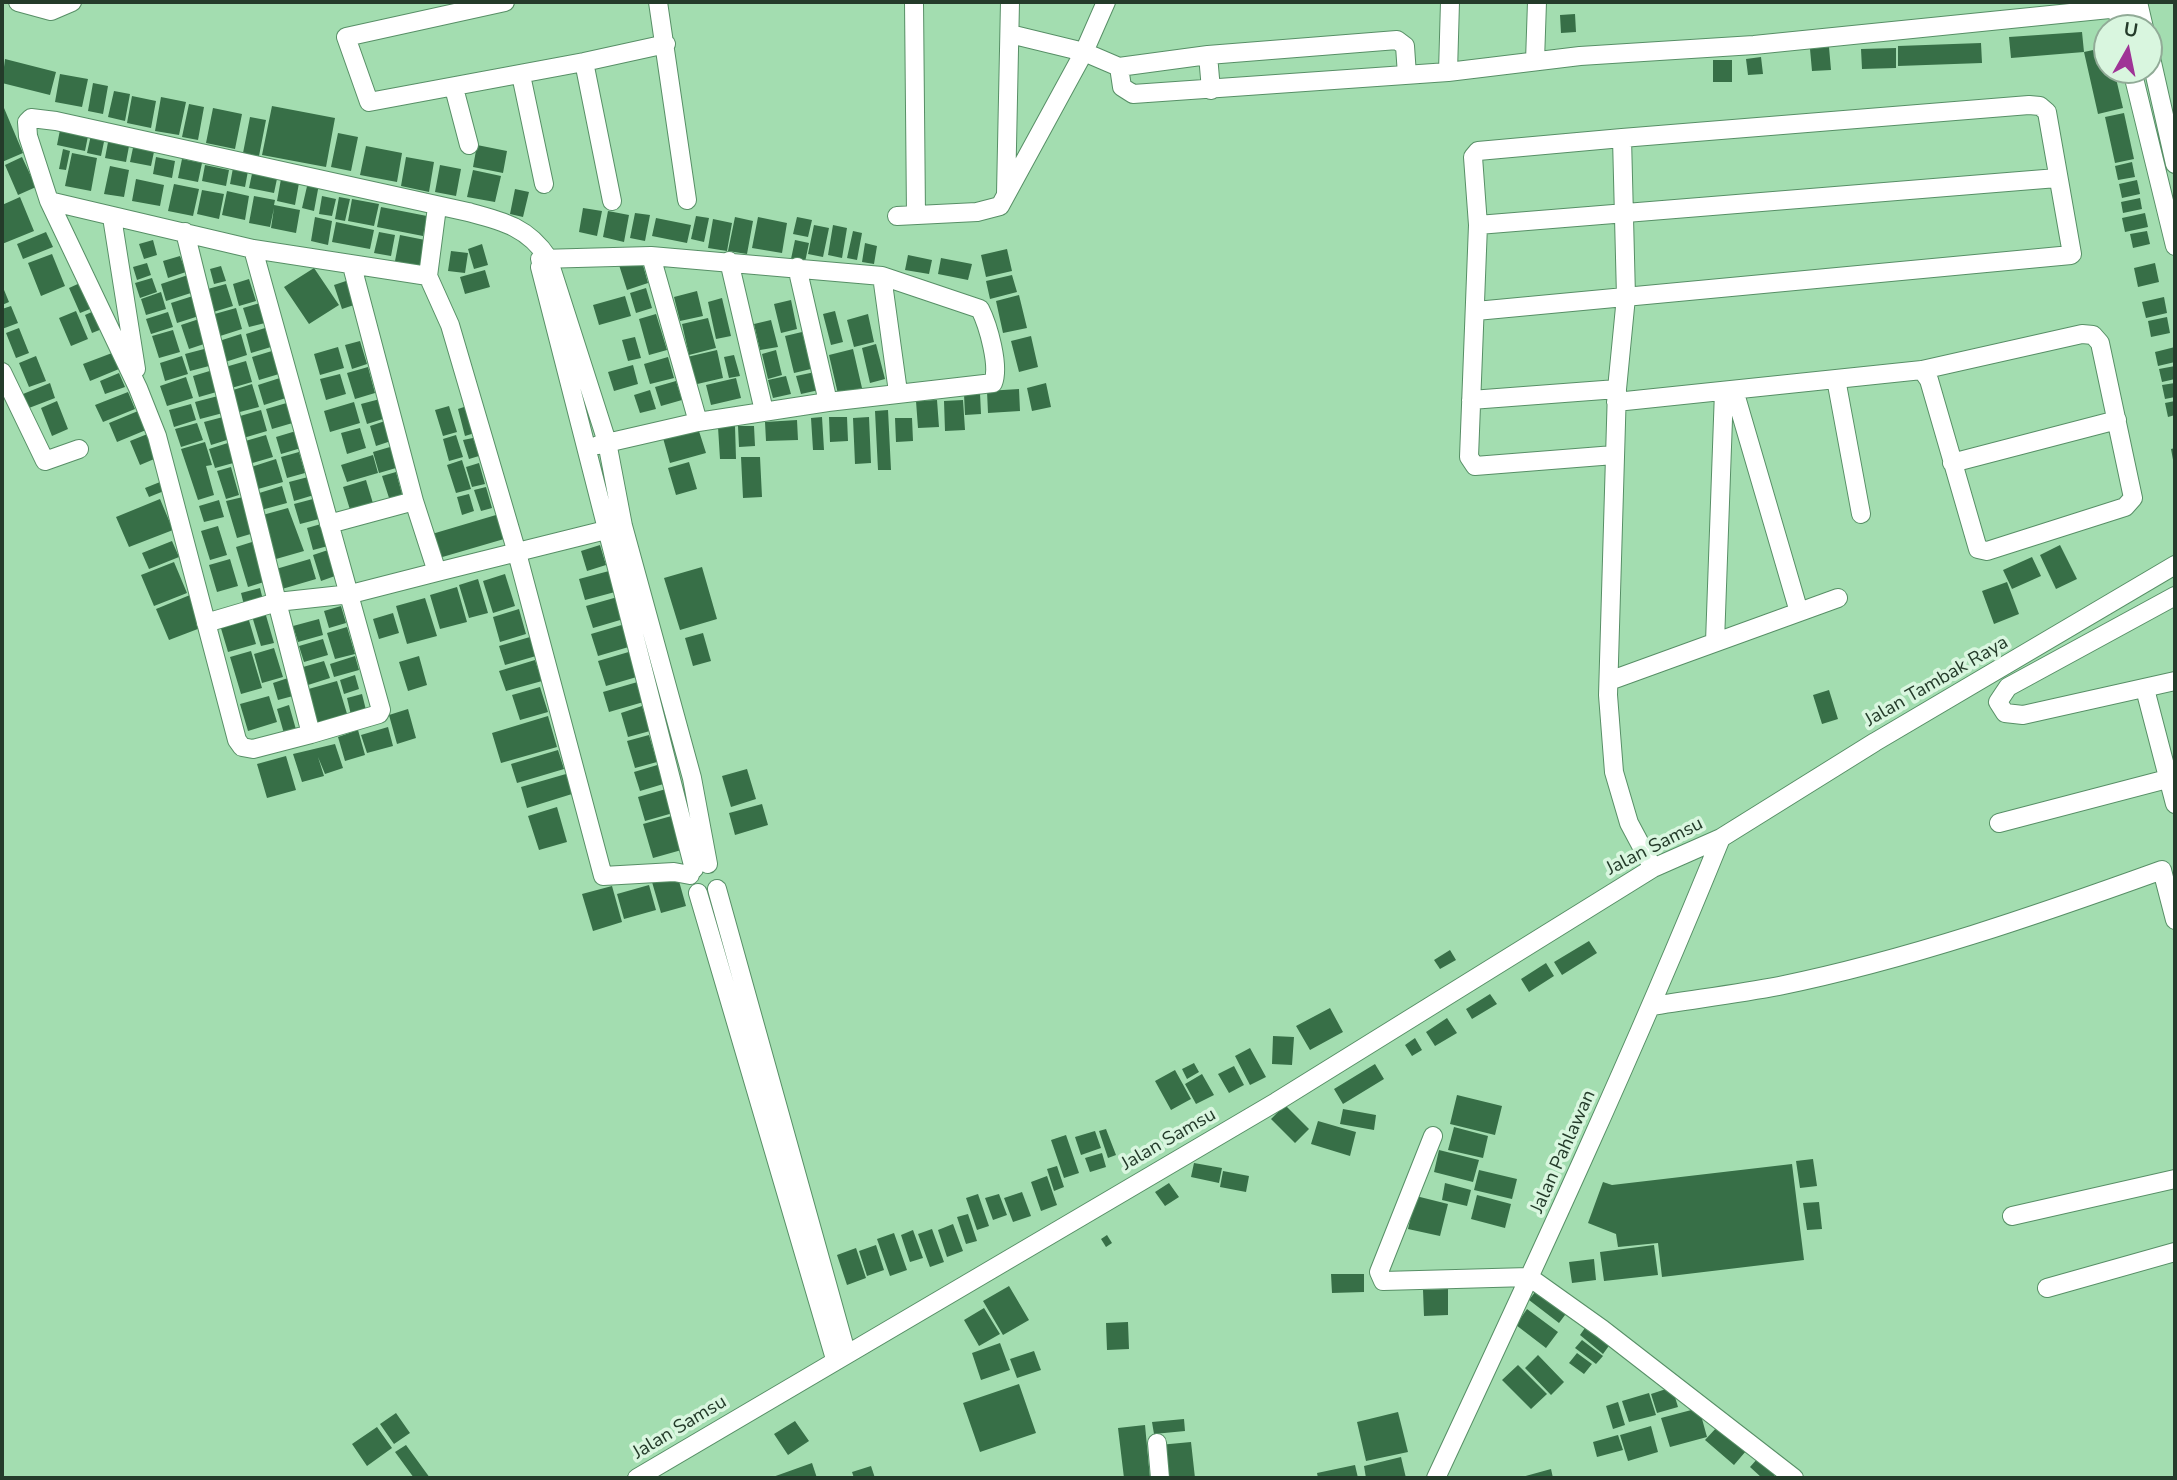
<!DOCTYPE html>
<style>
body{margin:0}
#map{position:relative;width:2177px;height:1480px;overflow:hidden;background:#a3ddb0;font-family:"Nunito Sans",sans-serif}
canvas{display:block}
.frame{position:absolute;inset:0;border:4px solid #243b2a;pointer-events:none}
.north{position:absolute;left:2093px;top:14px;width:70px;height:70px;box-sizing:border-box;background:#d9f6df;border:2px solid #91ab97;border-radius:50%;rotate:9deg;font-size:19px;font-weight:700;line-height:28px;text-align:center;color:#243b2a}
.north::after{content:'';display:block;margin:auto;width:24px;height:32px;background:#9f3496;clip-path:polygon(50% 0,100% 100%,50% 72%,0 100%)}
</style>
<div id="map">
<canvas width="2177" height="1480"></canvas>
<div class="frame"></div>
<div class="north">U</div>
</div>
<script>
const ctx = document.querySelector('canvas').getContext('2d');
ctx.lineJoin = 'round';
function fillPath(path, color) { ctx.fillStyle = color; ctx.fill(path, 'evenodd'); }
function strokePath(path, color, width, dash) { ctx.strokeStyle = color; ctx.lineWidth = width; ctx.lineCap = dash ? 'butt' : 'round'; ctx.setLineDash(dash || []); ctx.stroke(path); }
function label(font, color, halo, rows, align = 'center') {
  ctx.font = font + ' "Nunito Sans",sans-serif'; ctx.lineWidth = 7; ctx.setLineDash([]); ctx.textBaseline = 'middle'; ctx.strokeStyle = halo; ctx.fillStyle = color; for (const [text, x, y, turn = 0] of rows) {
    ctx.save(); ctx.translate(x, y); ctx.rotate((+turn || 0) * Math.PI / 180); ctx.textAlign = isNaN(turn) ? turn : align; if (halo) ctx.strokeText(text, 0, 0); ctx.fillText(text, 0, 0); ctx.restore();
  }
}
fillPath(new Path2D(`
 M1575 14 1576 32 1561 33 1560 15Z
 M2082 32 2084 52 2011 58 2009 37Z
 M1981 43 1982 63 1898 66V46Z
 M1829 47 1831 70 1812 71 1810 49Z
 M2107 47V70H2114L2123 108 2098 114 2084 52Z
 M1896 48V68L1862 69 1861 49Z
 M1761 57 1763 74 1748 75 1746 59Z
 M5 59 56 72 50 95 2 83Z
 M1713 60H1732V82H1713Z
 M60 74 88 79 82 107 55 102Z
 M93 83 108 86 103 114 88 111Z
 M114 91 130 94 125 121 108 117Z
 M132 96 156 101 151 128 127 123Z
 M161 97 186 102 179 135 155 131Z
 M189 104 204 107 198 140 182 137Z
 M272 106 335 118 326 167 262 155Z
 M4 108 23 153 2 162V109Z
 M213 108 242 114 235 149 206 143Z
 M2124 113 2134 159 2115 163 2105 117Z
 M250 117 266 120 259 156 243 153Z
 M61 125 89 131 85 151 57 145Z
 M338 133 358 137 351 171 331 167Z
 M91 135 105 137 101 156 87 153Z
 M109 137 130 141 126 162 105 158Z
 M134 143 155 147 151 166 130 162Z
 M477 145 507 151 503 173 473 167Z
 M366 146 402 153 397 182 360 175Z
 M63 149 70 151 66 170 59 169Z
 M72 153 97 158 91 191 65 186Z
 M22 157 36 187 18 195 5 165Z
 M156 157 175 161 172 178 153 174Z
 M406 157 434 162 429 192 401 186Z
 M182 159 202 163 198 182 178 178Z
 M2132 162 2135 177 2118 180 2115 166Z
 M205 165 229 170 226 186 202 181Z
 M440 165 461 169 456 196 435 192Z
 M110 166 129 170 124 197 104 194Z
 M233 168 248 171 245 187 230 184Z
 M253 169 278 174 274 193 249 188Z
 M473 170 501 176 495 202 467 197Z
 M136 179 164 185 160 206 132 201Z
 M281 179 299 183 295 205 277 201Z
 M2137 180 2140 194 2122 198 2119 184Z
 M308 182 319 184 314 211 302 208Z
 M174 184 199 189 193 216 168 211Z
 M515 189 529 192 523 217 510 214Z
 M202 190 224 194 219 219 197 214Z
 M227 191 249 196 245 220 222 215Z
 M254 196 275 200 274 205 300 210 296 233 271 228 274 208 270 227 249 223Z
 M322 196 336 199 332 216 319 214Z
 M20 197 34 231 2 244V205Z
 M339 197 350 199 345 221 335 219Z
 M2140 198 2142 209 2123 213 2121 202Z
 M352 199 379 204 374 226 348 221Z
 M381 207 427 216 423 236 377 227Z
 M583 208 602 211 597 236 579 232Z
 M608 211 629 215 624 242 603 237Z
 M635 213 650 215 645 241 630 238Z
 M2145 213 2148 227 2125 232 2122 218Z
 M696 216 709 218 704 242 691 239Z
 M315 217 332 221 328 245 311 241Z
 M735 217 753 221 747 254 728 251Z
 M758 217 787 223 782 253 752 248Z
 M797 217 812 220 808 237 793 234Z
 M656 218 691 225 687 243 652 236Z
 M713 219 732 223 727 251 708 248Z
 M336 222 374 230 370 249 332 242Z
 M814 225 829 228 823 257 808 254Z
 M833 225 847 228 842 258 828 255Z
 M853 231 862 233 857 260 847 258Z
 M2147 231 2150 244 2133 248 2130 234Z
 M46 232 53 247 23 259 17 244Z
 M379 232 395 235 391 256 374 253Z
 M400 235 425 240 420 266 395 261Z
 M153 240 157 255 144 259 139 244Z
 M795 240 809 243 805 262 791 259Z
 M865 243 877 246 874 264 862 262Z
 M482 244 488 265 474 269 468 249Z
 M1007 249 1012 271 986 277 981 255Z
 M451 251 468 253 465 273 448 271Z
 M52 254 65 286 41 296 28 263Z
 M908 255 932 260 929 274 905 270Z
 M180 256 186 272 168 278 163 261Z
 M641 258 648 283 627 290 619 265Z
 M941 258 972 264 968 280 938 274Z
 M147 263 151 275 137 280 133 267Z
 M2155 263 2159 282 2138 287 2134 268Z
 M221 266 226 281 214 284 210 269Z
 M314 268 339 305 309 324 284 287Z
 M485 270 490 287 465 294 460 277Z
 M188 275 194 292 166 301 161 284Z
 M1012 275 1017 292 990 299 986 281Z
 M152 278 157 292 140 298 135 283Z
 M249 279 256 301 239 306 233 284Z
 M346 281 354 305 342 309 334 285Z
 M80 283 90 309 80 313 69 288Z
 M226 284 233 306 210 313 204 290Z
 M2 285 9 302 2 305Z
 M646 288 652 308 636 313 630 293Z
 M697 291 703 316 680 321 674 297Z
 M161 292 166 309 146 315 141 299Z
 M196 295 202 315 177 323 171 303Z
 M1019 295 1027 328 1003 333 996 301Z
 M625 296 631 316 599 325 593 305Z
 M2164 297 2167 313 2146 318 2142 302Z
 M722 298 731 336 716 339 708 302Z
 M791 300 797 329 781 333 774 304Z
 M260 303 265 323 249 327 243 308Z
 M11 306 18 323 2 329V309Z
 M236 308 242 329 217 337 211 315Z
 M76 311 88 339 71 346 59 318Z
 M94 311 102 329 92 333 85 315Z
 M835 311 843 342 831 345 823 314Z
 M168 312 173 327 151 334 146 319Z
 M656 314 667 350 649 355 639 319Z
 M868 314 874 342 854 347 847 320Z
 M2167 317 2170 333 2151 337 2148 321Z
 M202 318 210 342 189 349 181 325Z
 M708 318 716 348 689 355 682 324Z
 M771 320 778 347 760 350 754 324Z
 M19 328 29 353 16 358 6 333Z
 M265 328 271 347 251 353 246 334Z
 M173 330 180 352 159 358 152 336Z
 M802 332 811 369 794 373 785 336Z
 M241 334 247 355 222 363 216 342Z
 M1031 336 1038 367 1019 372 1011 341Z
 M635 337 641 358 628 361 622 340Z
 M360 341 367 364 352 369 345 345Z
 M876 344 885 379 870 383 862 348Z
 M338 347 344 368 320 375 314 354Z
 M2175 347V362L2158 366 2155 352Z
 M208 348 213 365 190 371 185 354Z
 M853 349 862 388 838 394 829 355Z
 M717 350 723 378 693 385 687 357Z
 M776 350 782 375 768 379 762 354Z
 M272 351 279 374 259 380 252 357Z
 M112 353 119 369 90 381 83 364Z
 M734 355 740 376 729 378 724 357Z
 M36 356 46 381 29 387 19 363Z
 M182 356 188 374 165 381 160 363Z
 M668 357 674 378 650 384 644 364Z
 M246 361 252 382 228 389 222 368Z
 M633 365 638 384 614 391 608 372Z
 M2175 366V379L2162 382 2159 369Z
 M368 367 375 393 355 399 347 373Z
 M213 370 220 391 199 397 193 376Z
 M815 372 819 390 801 394 796 376Z
 M119 373 125 387 105 394 100 381Z
 M340 374 346 394 326 400 320 379Z
 M786 376 791 394 773 398 768 380Z
 M186 377 193 398 167 406 160 386Z
 M283 377 289 397 264 405 258 385Z
 M736 378 741 398 711 405 706 385Z
 M676 381 682 400 661 406 655 387Z
 M50 383 55 398 29 408 23 394Z
 M1046 383 1051 407 1032 411 1027 388Z
 M2175 383V397L2165 399 2162 385Z
 M252 384 259 407 236 413 230 391Z
 M1019 389 1020 411 988 413 987 391Z
 M650 390 656 409 640 413 634 395Z
 M128 392 135 409 103 422 95 405Z
 M980 393 981 414 965 415 964 394Z
 M218 396 223 413 200 419 195 402Z
 M380 399 386 418 367 424 361 404Z
 M937 400 939 427 918 428 916 401Z
 M963 400 965 430 945 431 944 401Z
 M57 401 68 429 52 436 41 408Z
 M2175 401V415L2168 417 2165 403Z
 M290 402 296 422 272 429 266 409Z
 M354 402 360 423 330 432 324 411Z
 M191 404 196 420 174 427 169 410Z
 M470 405 478 432 465 436 458 409Z
 M449 406 457 432 443 436 435 410Z
 M261 410 267 431 240 439 233 418Z
 M888 410 891 470H878L875 411Z
 M138 411 146 430 117 442 109 423Z
 M223 417 230 439 211 445 204 422Z
 M822 417 824 450H813L811 418Z
 M829 417H847L848 441 830 442Z
 M869 417 871 463 855 464 853 418Z
 M895 418H912L913 441 896 442Z
 M797 420 798 440 766 441 765 422Z
 M385 421 391 441 376 446 370 426Z
 M197 423 203 440 181 447 175 429Z
 M735 426 736 459H720L718 427Z
 M738 426H754L755 446 739 447Z
 M360 428 366 448 347 454 341 433Z
 M698 428 706 453 670 463 663 438Z
 M296 431 301 448 281 454 276 437Z
 M150 433 159 457 140 465 130 441Z
 M266 435 273 457 249 464 242 442Z
 M456 435 463 457 449 461 443 439Z
 M473 438 479 456 469 459 463 440Z
 M205 442 212 465 206 466 214 495 198 500 181 449Z
 M231 442 237 462 215 468 209 449Z
 M390 447 396 468 379 473 373 452Z
 M2175 448V465H2174L2171 449Z
 M299 452 305 473 287 478 281 457Z
 M373 455 378 473 347 482 341 465Z
 M741 457H760L762 497 743 498Z
 M276 459 283 482 258 489 251 467Z
 M462 460 471 489 456 493 447 465Z
 M689 462 697 489 676 495 668 468Z
 M479 463 485 484 472 487 466 467Z
 M231 467 239 495 226 499 217 471Z
 M396 472 403 498 390 501 382 476Z
 M308 477 314 495 294 501 289 482Z
 M366 480 375 510 352 516 343 487Z
 M160 482 164 491 149 497 145 488Z
 M282 486 287 503 261 510 256 494Z
 M486 487 492 508 481 511 474 490Z
 M469 494 474 511 462 515 457 497Z
 M243 497 254 533 237 538 226 501Z
 M160 499 173 530 129 547 116 517Z
 M313 499 319 519 300 524 294 504Z
 M219 500 224 517 204 522 199 506Z
 M288 508 304 551 276 559 268 532 259 516Z
 M496 515 504 539 439 558 432 534Z
 M321 524 328 546 313 550 307 528Z
 M218 526 227 555 210 560 201 531Z
 M172 541 179 557 149 569 142 553Z
 M252 542 264 582 248 587 236 547Z
 M600 545 606 565 587 571 581 551Z
 M2060 545 2077 579 2056 589 2040 555Z
 M328 550 335 576 321 581 313 555Z
 M2032 557 2041 576 2012 589 2003 570Z
 M230 559 238 586 217 592 209 565Z
 M310 559 316 579 282 589 276 569Z
 M174 562 187 593 154 606 141 575Z
 M702 567 717 619 680 630 664 578Z
 M609 571 615 592 585 600 579 579Z
 M505 574 515 606 493 613 483 581Z
 M478 579 488 613 469 618 459 585Z
 M2007 582 2019 614 1994 624 1982 591Z
 M457 587 467 622 440 629 430 595Z
 M260 588 263 600 244 605 241 593Z
 M190 595 203 627 169 640 156 609Z
 M621 596 627 618 593 628 586 606Z
 M425 598 437 636 407 644 396 606Z
 M341 606 346 623 329 628 324 611Z
 M519 609 526 634 500 642 493 617Z
 M265 612 274 643 261 646 252 616Z
 M393 613 399 633 379 639 373 619Z
 M248 617 256 644 228 652 220 625Z
 M319 619 323 635 298 642 293 626Z
 M625 624 632 646 598 656 591 634Z
 M347 627 355 654 335 659 327 633Z
 M703 633 711 661 693 666 685 638Z
 M530 637 536 656 505 665 499 646Z
 M323 639 328 655 304 662 299 646Z
 M274 648 283 677 262 683 254 654Z
 M251 651 262 688 241 694 230 657Z
 M632 651 640 676 606 686 598 661Z
 M355 656 359 670 334 677 330 664Z
 M419 656 427 685 408 691 399 662Z
 M535 660 542 681 506 691 499 671Z
 M324 661 330 678 308 685 303 667Z
 M355 675 359 689 344 694 340 680Z
 M288 678 293 696 278 700 273 683Z
 M337 681 348 717 316 726 305 690Z
 M641 681 647 701 609 712 603 692Z
 M540 687 548 712 520 720 512 695Z
 M1829 690 1838 719 1822 724 1813 695Z
 M362 694 366 710 351 715 347 698Z
 M269 696 277 722 248 731 240 704Z
 M289 705 297 733 285 737 277 709Z
 M642 706 650 731 628 737 621 713Z
 M408 709 416 738 397 744 389 715Z
 M548 716 557 747 501 763 492 733Z
 M388 727 393 746 367 753 361 735Z
 M358 730 365 755 345 761 338 737Z
 M649 735 657 762 635 768 627 741Z
 M335 744 343 768 325 774 318 757 324 776 302 782 293 754Z
 M558 750 564 769 517 783 511 764Z
 M286 756 296 790 267 798 257 764Z
 M664 763 670 782 640 791 634 772Z
 M747 769 756 799 731 807 722 776Z
 M566 774 572 794 527 808 521 787Z
 M666 789 673 813 645 821 638 797Z
 M762 804 768 825 735 835 729 813Z
 M557 807 567 842 539 850 528 816Z
 M675 815 685 849 653 858 643 824Z
 M677 874 686 906 661 913 652 882Z
 M649 885 656 910 624 919 617 894Z
 M612 886 622 922 593 931 582 894Z
 M1589 941 1597 953 1562 975 1554 962Z
 M1450 950 1456 960 1440 969 1434 960Z
 M1546 963 1554 976 1529 992 1521 979Z
 M1490 994 1497 1004 1472 1019 1466 1009Z
 M1330 1008 1343 1032 1310 1050 1296 1026Z
 M1447 1018 1457 1033 1435 1046 1426 1032Z
 M1273 1036 1294 1037 1292 1065 1272 1064Z
 M1415 1038 1422 1050 1412 1056 1405 1045Z
 M1250 1048 1266 1077 1250 1085 1235 1056Z
 M1194 1063 1199 1072 1187 1079 1182 1069Z
 M1375 1064 1384 1079 1343 1104 1334 1089Z
 M1234 1066 1244 1085 1229 1093 1218 1074Z
 M1175 1070 1191 1099 1171 1110 1155 1081Z
 M1202 1074 1214 1095 1196 1104 1185 1084Z
 M1457 1095 1502 1106 1495 1135 1450 1124Z
 M1285 1105 1309 1129 1295 1143 1271 1119Z
 M1343 1109 1376 1115 1374 1130 1340 1124Z
 M1318 1121 1356 1132 1350 1156 1311 1144Z
 M1454 1127 1488 1136 1483 1158 1448 1150Z
 M1106 1129 1116 1155 1108 1158 1099 1131Z
 M1095 1131 1101 1148 1081 1155 1075 1137Z
 M1066 1135 1079 1173 1064 1178 1051 1140Z
 M1439 1150 1479 1160 1473 1182 1434 1172Z
 M1102 1153 1106 1167 1090 1172 1085 1158Z
 M1813 1159 1817 1186 1800 1188 1796 1161Z
 M1194 1163 1222 1168 1219 1183 1191 1177Z
 M1792 1164 1804 1260 1662 1277 1658 1243 1618 1247 1616 1234 1588 1223 1603 1182 1612 1185Z
 M1057 1166 1064 1187 1054 1191 1047 1169Z
 M1479 1170 1517 1179 1512 1199 1474 1190Z
 M1223 1171 1249 1176 1246 1192 1220 1187Z
 M1047 1176 1057 1205 1041 1211 1031 1182Z
 M1169 1183 1179 1197 1165 1206 1155 1192Z
 M1445 1183 1471 1190 1467 1206 1442 1200Z
 M1022 1192 1031 1216 1013 1222 1004 1198Z
 M978 1194 989 1226 977 1230 966 1198Z
 M999 1194 1007 1215 993 1220 985 1198Z
 M1477 1195 1511 1204 1505 1228 1471 1219Z
 M1416 1196 1448 1204 1440 1236 1408 1229Z
 M1819 1202 1822 1229 1807 1230 1803 1203Z
 M968 1214 977 1241 966 1244 957 1217Z
 M953 1224 963 1251 947 1257 938 1230Z
 M932 1229 944 1262 930 1267 918 1234Z
 M913 1230 923 1258 910 1262 901 1235Z
 M894 1233 907 1270 890 1276 877 1239Z
 M1107 1235 1112 1243 1106 1247 1101 1239Z
 M876 1245 884 1270 867 1276 859 1251Z
 M1654 1245 1658 1275 1604 1281 1600 1252Z
 M856 1248 866 1278 847 1285 837 1255Z
 M1594 1259 1596 1280 1572 1283 1569 1262Z
 M1331 1274H1364V1292L1332 1293Z
 M1009 1286 1029 1320 1003 1335 983 1301Z
 M1538 1288 1568 1311 1559 1323 1529 1300Z
 M1448 1289V1315L1424 1316 1423 1290Z
 M984 1308 1000 1334 979 1346 964 1320Z
 M1527 1309 1558 1332 1546 1348 1516 1325Z
 M1128 1322 1129 1349 1107 1350 1106 1323Z
 M1587 1325 1611 1343 1603 1354 1580 1335Z
 M1582 1340 1603 1356 1596 1364 1575 1348Z
 M1000 1343 1010 1370 981 1380 972 1353Z
 M1034 1351 1041 1370 1017 1378 1010 1359Z
 M1577 1353 1592 1364 1584 1374 1569 1363Z
 M1538 1355 1564 1382 1551 1395 1525 1368Z
 M1518 1365 1547 1394 1531 1409 1502 1380Z
 M1019 1384 1036 1433 980 1452 963 1403Z
 M1672 1387 1678 1407 1657 1413 1651 1394Z
 M1649 1393 1656 1415 1629 1422 1622 1401Z
 M1618 1402 1625 1425 1613 1429 1606 1406Z
 M1699 1408 1707 1437 1670 1447 1661 1418Z
 M1398 1412 1408 1452 1366 1461 1357 1422Z
 M396 1413 410 1433 394 1444 380 1424Z
 M1184 1419 1185 1431 1154 1434 1152 1422Z
 M795 1421 809 1441 788 1455 774 1434Z
 M1145 1425 1150 1478H1124L1118 1428Z
 M1651 1426 1658 1452 1628 1461 1620 1435Z
 M1718 1426 1746 1451 1734 1465 1705 1440Z
 M377 1427 392 1448 367 1466 352 1444Z
 M1618 1435 1623 1450 1597 1457 1593 1442Z
 M1191 1442 1195 1478H1162L1159 1445Z
 M406 1445 430 1478H414L395 1452Z
 M1401 1457 1406 1478H1366L1364 1466Z
 M1758 1458 1776 1474 1772 1478H1762L1750 1467Z
 M812 1463 817 1478H770Z
 M1355 1465 1358 1478H1318L1317 1473Z
 M871 1466 875 1478H854L852 1472Z
 M1551 1469 1553 1478H1522V1477Z`), '#376f47');
const minor = new Path2D(`
 M18 2 51 11 72 2
 M505 2 346 37 369 102 584 62 666 44
 M658 2 687 200
 M914 2 916 215
 M1450 2 1448 72 1580 56 1754 45 2139 6
 M2115 2 2121 28
 M2138 2 2144 28
 M1010 34 1084 52 1119 67 1208 55 1397 40 1405 46 1407 75
 M2149 49 2175 164
 M1208 55 1211 90
 M1535 61 1537 2
 M584 62 612 201
 M1119 67 1122 87 1133 94 1448 72
 M2132 70 2175 246
 M521 75 544 184
 M454 88 469 145
 M1006 194 1010 2
 M49 201 138 388 157 436 237 740 242 747 253 749 311 734
 M437 207 428 276 253 249 49 201 28 136 27 122 31 118 56 121 468 212C502 221 528 227 548 258L607 442 623 526 692 778 708 864
 M897 216 977 212 1000 206 1084 52 1106 2
 M112 217 136 369
 M1478 225 2057 178
 M185 232 277 602 351 594 437 572
 M651 256 698 422
 M540 259 651 256 882 276 980 309C988 325 1000 366 993 383L828 402
 M729 261 764 411
 M352 266 414 501 437 572 618 527
 M540 267 694 869
 M428 276 450 325 517 553 603 876 674 872 690 875
 M882 276 898 392
 M1476 311 2071 255 2072 254 2047 112 2040 106 2029 105 1622 138 1626 297 1617 389 1608 695 1614 772 1629 823 1653 868
 M2 372 45 461 79 449
 M1836 379 1922 370 2082 334 2093 335 2100 343 2133 498 2125 507 1987 551 1978 549 1929 380 1922 370
 M1734 390 1799 612
 M1471 400 1617 389
 M1616 402 1836 379 1861 514
 M598 445 698 422 828 402 797 267
 M1614 455 1475 466 1469 457 1478 225 1473 157 1478 151 1622 138
 M1952 463 2117 420
 M329 524 414 501
 M2175 596 2008 687 1998 702 2005 713 2023 715 2175 681
 M206 623 277 602 311 734 379 714 381 710 253 249
 M1715 642 1724 391
 M1609 681 1838 598
 M2145 689 2175 804
 M1999 823 2175 777
 M717 889 846 1352
 M698 893 835 1359
 M1652 1006C1695 999 1737 994 1779 986 1910 959 2037 915 2162 870L2175 920
 M1433 1136 1379 1272 1383 1281 1529 1277 1602 1329 1794 1478
 M2012 1216 2175 1179
 M2047 1288 2175 1252
 M1157 1443 1160 1478
 M637 1478 1276 1102 1653 868 1721 838 1875 742 2175 565
 M1436 1478C1535 1266 1633 1055 1721 838`);
strokePath(minor, '#578f66', 20);
strokePath(minor, '#fff', 18);
label('19px', '#243b2a', '#d9f6df', [
 ["Jalan Tambak Raya",1937,682,-30],
 ["Jalan Samsu",1655,847,-27],
 ["Jalan Samsu",1169,1140,-30],
 ["Jalan Pahlawan",1564,1152,-66],
 ["Jalan Samsu",680,1428,-31]
]);
</script>
